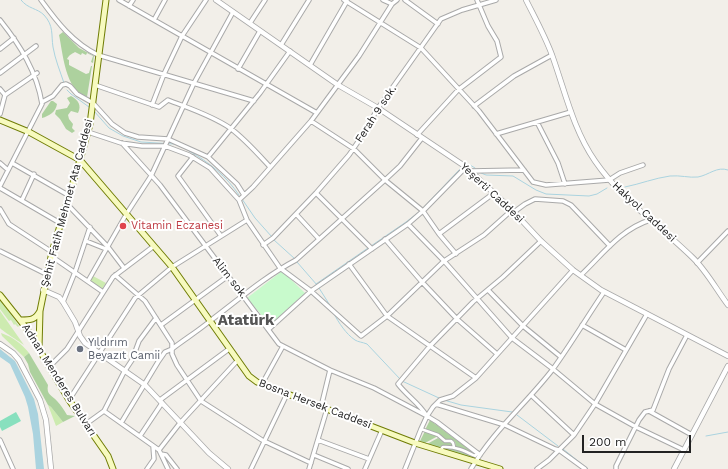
<!DOCTYPE html>
<meta charset="utf-8">
<style>
body{margin:0}
#map{position:relative;width:728px;height:469px;overflow:hidden;background:#f2efe9;font-family:"Work Sans",sans-serif}
canvas{display:block}
.scale{position:absolute;left:582px;top:435px;width:109px;height:18px;box-sizing:border-box;border:2px solid #222;border-top:0;padding-left:5px;font-size:12px;line-height:14px;white-space:nowrap;color:#222;-webkit-text-stroke:3px #fff;paint-order:stroke}
</style>
<div id="map">
<canvas width="728" height="469"></canvas>
<div class="scale">200 m</div>
</div>
<script>
const ctx = document.querySelector('canvas').getContext('2d');
ctx.lineJoin = 'round';
function fillPath(path, color) { ctx.fillStyle = color; ctx.fill(path, 'evenodd'); }
function strokePath(path, color, width, dash) { ctx.strokeStyle = color; ctx.lineWidth = width; ctx.lineCap = dash ? 'butt' : 'round'; ctx.setLineDash(dash || []); ctx.stroke(path); }
function label(font, color, halo, rows, align = 'center') {
  ctx.font = font + ' "Work Sans",sans-serif'; ctx.lineWidth = 4; ctx.setLineDash([]); ctx.textBaseline = 'middle'; ctx.strokeStyle = halo; ctx.fillStyle = color; for (const [text, x, y, turn = 0] of rows) {
    ctx.save(); ctx.translate(x, y); ctx.rotate((+turn || 0) * Math.PI / 180); ctx.textAlign = isNaN(turn) ? turn : align; if (halo) ctx.strokeText(text, 0, 0); ctx.fillText(text, 0, 0); ctx.restore();
  }
}
fillPath(new Path2D(`
 M93 276 106 283 102 289 90 281Z
 M0 299 19 326 18 327 15 324 14 325 11 320 9 321 0 309Z
 M0 311 24 345C20 342 1 330 0 328 0 323 0 316 0 311Z
 M1 333C13 337 22 344 29 353L24 357 2 336Z
 M48 405 51 407 63 422 56 426Z`), '#cdebb0');
fillPath(new Path2D(`
 M63 32 79 48 94 56 93 63 91 62 93 56 87 53 86 55 82 53 81 55 75 52C72 54 70 54 67 59L69 60V65L86 74 89 73 91 66H92L87 97C65 91 63 53 59 35Z
 M71 96C78 100 82 105 78 113L71 111 68 115 69 119 73 124 72 128 75 131 72 133 66 129 60 119 55 114 56 110 67 108 70 103 67 98Z
 M51 101H53L57 104C56 112 49 116 42 118V114Z
 M29 353 48 385C46 395 52 395 57 401 61 405 64 410 67 415L75 416 63 422 51 407 48 405 30 372 28 364 24 357Z
 M430 420 475 454V455L456 447 455 442 452 440H444L425 430Z
 M425 431 438 436 425 443 420 441Z
 M438 438 443 441 452 442V446L439 447 427 444Z
 M444 448H453L474 456 473 458 443 449Z`), '#add19e');
fillPath(new Path2D(`
 M282 271 305 293 270 325 247 298Z`), '#c8facc');
fillPath(new Path2D(`
 M16 412 21 421 2 431 0 427V421Z`), '#88e0be');
fillPath(new Path2D(`
 M0 349 15 361 34 399 38 414 44 469H36L33 434 28 407 25 397 10 364 0 357Z`), '#aad3df');
strokePath(new Path2D(`
 M21 0C28 9 37 8 44 15 54 26 51 34 53 47 55 59 60 71 64 83
 M67 90 71 94 89 107
 M94 111 109 128 123 136 141 142 174 144
 M189 151C209 162 227 177 239 195
 M467 164 470 165 475 168
 M481 173 486 175 513 176 536 190 546 194 589 196 597 194 607 188
 M625 187C640 184 655 178 670 176 680 175 689 178 698 177 709 175 717 166 728 170
 M242 199 255 218 272 237
 M423 208 461 168
 M274 240 295 259
 M371 246 406 222 419 212
 M297 262 317 285
 M316 284 368 248
 M319 288 331 307
 M334 314C339 323 346 334 355 340 358 342 362 342 367 344L400 379
 M402 381 439 398
 M444 400 461 405 512 412
 M517 415 558 446
 M706 436 728 432
 M563 449 588 469`), '#aad3df', 1);
const pedestrian = new Path2D(`
 M421 429 438 435 445 441H451L453 443 454 447
 M440 450 443 447C455 446 465 451 475 456L478 453`);
const minor = new Path2D(`
 M41 0C57 22 73 43 98 55L254 101
 M119 0 317 113
 M344 0 421 48 479 111 533 182 546 185 609 180 620 173 643 165
 M383 0 392 4
 M405 0 438 24
 M129 6 133 0
 M0 20C20 45 37 72 42 104L0 186
 M154 20 165 0
 M250 23 265 0
 M281 45 309 0
 M0 49 14 38
 M310 65 347 1
 M238 69 260 31
 M0 73 36 46
 M95 85 159 107 168 100C188 108 211 115 230 128 245 139 258 154 270 167
 M0 89 5 95
 M42 102 53 96 62 85 66 84 70 86 77 94 93 103 112 124 125 133 138 137 168 139 208 157 237 184 244 195
 M152 105 164 74 182 36 206 0
 M474 106 514 76 552 55
 M0 114 5 95 37 73
 M311 121 354 149 385 180 423 211 439 234 456 254
 M537 122 558 163 565 184
 M88 132 121 143 142 146H165L189 155 210 168 239 200 247 220 280 268 311 291 361 336 387 316 444 261 484 235 512 210
 M496 134 571 112
 M417 135 458 90 501 57 497 41 488 26 477 0
 M122 143 160 185 279 344 330 370 374 388 427 416 437 422 480 455
 M193 157 178 176 221 236
 M208 157 260 93 290 51
 M0 163 8 170
 M12 163 68 195
 M471 171 524 170
 M0 188 60 223
 M316 193 372 249
 M22 200 34 174
 M239 200 253 187 311 121 359 56 392 4 397 0
 M66 203 108 247 124 268
 M0 209 9 224 52 252
 M514 212 525 204 535 199 563 201 571 205 610 246
 M296 214 319 239
 M408 224 444 261 512 338 553 369 595 404 636 427 684 450
 M439 234 494 193
 M385 239 422 282 457 319 497 354
 M86 241 106 249
 M263 245 273 238 316 193 349 155 362 136 378 108 441 19 462 10 496 0
 M0 251 46 274
 M51 256 103 292
 M697 263 728 231
 M349 264 387 316 476 378
 M115 275 145 301 172 343V354L177 365 201 401 262 440 311 463
 M581 275C602 255 621 229 650 220
 M88 281 127 213 151 176 194 83 233 12
 M488 290 523 326 561 357
 M63 302 75 272 90 227
 M161 325 228 276
 M582 325 626 350
 M269 329 311 291 408 224 423 211 466 167
 M49 367 67 349 113 277 154 246
 M262 384 283 346
 M531 395 574 435
 M69 400 135 298 172 267 247 220
 M160 400 229 349
 M436 404 505 425 555 449 559 450 585 469
 M321 407 330 370
 M104 411 124 372 132 360 139 341 156 318
 M649 411 692 435
 M426 415C419 403 407 396 398 384L430 346 473 302 503 277 541 241
 M121 423 158 362 165 352 172 349C185 339 198 331 210 321 238 300 264 277 296 260L385 180 400 166 422 138
 M86 424 104 411 159 450 168 469
 M140 436 162 403
 M0 440 13 469
 M318 440 369 459
 M159 450 180 423 237 361
 M161 454 166 455 177 469
 M314 455 348 469
 M147 469 154 459 153 446
 M251 469 287 394
 M309 469 327 409
 M365 469 382 430
 M405 469 421 429 427 416 433 407 440 400 453 396 476 378 573 270
 M471 469C493 431 527 403 553 369 571 344 587 317 604 292
 M537 469 549 460 574 435 595 404 647 314
 M616 469V466L639 420 645 412 653 410 669 369 687 335`);
const tertiary = new Path2D(`
 M216 0 338 85 378 108 466 167 512 210 541 241 573 270 601 290 728 356
 M526 0C535 18 545 36 552 55 565 91 573 129 595 161 621 199 659 225 692 257 706 270 716 289 728 305
 M43 290 59 297 63 302 75 322 80 336 85 343 145 385 209 453 228 469
 M0 344 13 353 19 360 40 400 46 420 51 469
 M674 469 728 366`);
const secondary = new Path2D(`
 M0 120 29 132 80 160 172 267 249 376 257 382 272 388 415 443 500 469
 M0 295 27 329 69 400 108 456 113 469
 M40 311 52 252 80 160 90 124 106 0
 M21 320C31 320 35 320 40 311L39 348`);
strokePath(pedestrian, '#a9a9a9', 4.5);
strokePath(minor, '#a9a9a9', 5.5);
strokePath(tertiary, '#a9a9a9', 6);
strokePath(secondary, '#707d05', 7);
strokePath(pedestrian, '#fff', 2.5);
strokePath(minor, '#fff', 3.5);
strokePath(tertiary, '#fff', 4.5);
strokePath(secondary, '#f7fabf', 5);
for (const [x, y, r, color] of [
 [123,226,4,"#e0444e"],
 [80,349,4,"#6b7280"]
]) { const dot = new Path2D(); dot.arc(x, y, r, 0, 2 * Math.PI); ctx.fillStyle = color; ctx.fill(dot); strokePath(dot, '#fff', 1.5); }
label('11px', '#222', '#fff', [
 ["Ferah 9 sok.",376,114,-57],
 ["Yeşerti Caddesi",492,193,43],
 ["Şehit Fatih Mehmet Ata Caddesi",67,203,-75],
 ["Hakyol Caddesi",644,212,43],
 ["Alim sok.",230,278,52],
 ["Adnan Menderes Bulvarı",59,380,58],
 ["Bosna Hersek Caddesi",315,404,21]
]);
label('11px', '#be3a42', '#fff', [
 ["Vitamin Eczanesi",131,226]
], 'left');
label('11px', '#5b616d', '#fff', [
 ["Yıldırım",88,343],
 ["Beyazıt Camii",88,356]
], 'left');
label('bold 15px', '#555', '#fff', [
 ["Atatürk",246,321]
]);
</script>
